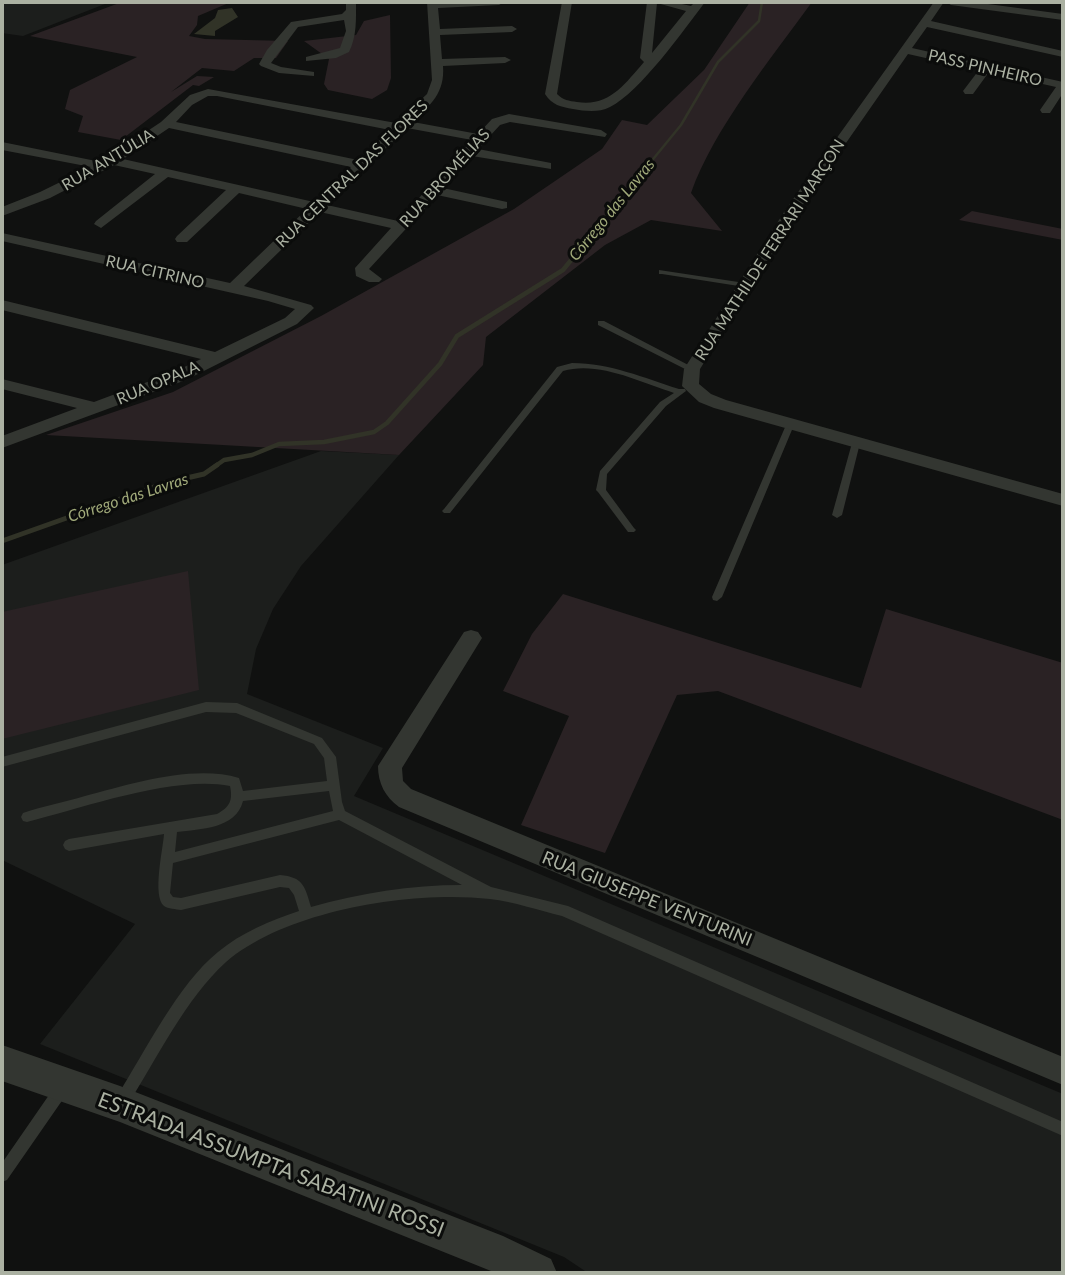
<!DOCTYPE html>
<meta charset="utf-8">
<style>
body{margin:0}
#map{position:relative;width:1065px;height:1275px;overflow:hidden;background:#101110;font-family:Lato,sans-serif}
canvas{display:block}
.frame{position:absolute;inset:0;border:4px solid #abb1a2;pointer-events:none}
</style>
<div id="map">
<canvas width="1065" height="1275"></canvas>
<div class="frame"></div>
</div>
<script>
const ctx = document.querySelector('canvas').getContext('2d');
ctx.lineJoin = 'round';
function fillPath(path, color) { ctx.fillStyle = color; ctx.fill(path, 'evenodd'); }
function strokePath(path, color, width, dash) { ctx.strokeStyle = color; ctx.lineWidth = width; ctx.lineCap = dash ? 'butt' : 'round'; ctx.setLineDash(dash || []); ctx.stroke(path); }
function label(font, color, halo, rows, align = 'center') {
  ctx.font = font + ' Lato,sans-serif'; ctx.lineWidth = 6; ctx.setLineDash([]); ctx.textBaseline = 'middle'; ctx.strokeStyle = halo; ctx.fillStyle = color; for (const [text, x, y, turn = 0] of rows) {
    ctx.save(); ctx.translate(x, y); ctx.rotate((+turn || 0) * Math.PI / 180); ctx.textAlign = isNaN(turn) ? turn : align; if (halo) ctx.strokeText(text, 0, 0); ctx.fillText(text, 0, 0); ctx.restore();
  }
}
fillPath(new Path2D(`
 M2 2H110L23 36 2 33Z
 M321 451 399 455 301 566 273 609 256 649 247 694 383 748 354 796 1063 1094V1273H588L564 1257 40 1044 135 924 2 860V565Z`), '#1c1e1c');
fillPath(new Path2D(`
 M122 2H231L198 16 197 25 189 36 205 39 288 41 276 58H254L234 71 202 68 171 92 197 76 214 77 199 86 193 85 121 140 78 132 83 116 65 109 70 90 137 57 30 36Z
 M750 2H812C772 57 713 130 691 193L722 231 651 220 605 245 486 337 483 365 399 455 46 435 173 392 321 316 514 209 602 149 622 120 647 125 704 70Z
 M390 15 391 78 387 90 372 99 328 90 324 84 329 59 304 41 356 35 364 21Z
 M972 211 1063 229V240L959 220Z
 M188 571 199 690 2 739V612Z
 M563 594 861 688 886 609 1063 663V820L718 691 677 695 605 853 521 825 569 716 503 691 532 634Z`), '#2a2224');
fillPath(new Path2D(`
 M232 8 238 17 215 31V36L194 34 215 18 218 10Z`), '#313327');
strokePath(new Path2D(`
 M618 202 681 125 718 62 759 21 762 2`), '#313327', 2.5);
strokePath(new Path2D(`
 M214 467 224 460 252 455 279 444 324 442 374 432 387 423 440 364 457 336 563 270 620 200`), '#313327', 4.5);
strokePath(new Path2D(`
 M2 541 165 483 204 474 217 465`), '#313327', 5);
fillPath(new Path2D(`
 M659 270 745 283 749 285 745 287 662 274H659Z
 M598 321H604L696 369 692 372 689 371 598 325Z
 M572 363C610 363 644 378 679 389H685L686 391 666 406 607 474 606 490 634 528 636 530 634 532H628L598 492 596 490 600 471 660 402 674 393C639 382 599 361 563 371L450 513H444L442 511 444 509 557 367Z
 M790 422 794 425 722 597 717 601 713 600 712 597 786 425Z
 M856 440 860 443 842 515 837 518 832 515 852 443Z
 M206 702 237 703 322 738 336 757 342 802 345 811 491 887 568 906 1063 1122V1136L562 916C538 910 514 902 490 899 413 890 286 910 226 962 186 998 156 1060 127 1106L122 1108 117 1106 115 1101 117 1096C145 1052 178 984 218 952 242 932 270 921 299 911L294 895 289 888 280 887 181 910C176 909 168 909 164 906 152 896 163 849 164 834L69 851 65 849 63 845 65 841 69 839 217 814C230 807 233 800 230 786 174 775 83 808 27 822L23 821 21 817 23 813C43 806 65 802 85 796 130 784 194 764 239 778L243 791 327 781 324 758 314 744 236 713 206 712 2 767V757ZM329 791 333 811 175 852 177 832C200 829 236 829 243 801ZM339 820 462 885C411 885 360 893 311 907 305 886 303 877 280 875L181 898 173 897 170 893 173 863Z
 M63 1080 68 1082 70 1087 68 1092 7 1180 2 1182V1163L58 1082Z`), '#333631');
fillPath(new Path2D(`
 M346 2H356C356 19 357 36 349 52L336 58 306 61V57L340 48 346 31 344 20 298 27 271 63 281 67 314 72V76L279 73 261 66 259 64 267 50 291 22 342 14 346 10Z
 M427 2H504L499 5 438 8 440 29 512 26 517 29 512 32 440 35 442 59 505 57 511 60 505 63 443 66C445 93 431 104 413 122L478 134 492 119 509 114 601 130 607 134 605 137 510 122 500 125 478 149 551 163V169L472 156 443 188 507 202V208L502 209 437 195 369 269 382 279 379 282H369L356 276 355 268 391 228 320 212 244 286 311 305 314 308 297 324 186 380 2 448V436L77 408 2 389V379L94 402 174 372 201 359 2 310V300L215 352 285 318 295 309 268 301 2 241V233L230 283 307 209 239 193 187 242H177L175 239 177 236 226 190 168 177 101 228 94 224 96 221 155 174 114 165 50 198 2 216V207L40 192 91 167 2 150V142L101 162 161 122 190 95 208 89 396 123 427 94 432 80ZM208 96H217L390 130 358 160 176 122 192 105ZM169 128 351 167 314 202 123 159ZM407 128 472 140 398 221 327 205Z
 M562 2H572L557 94C563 100 569 101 577 102 609 107 624 85 644 62L640 58 647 2H673L691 6 695 2H705C684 30 640 92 610 107 598 113 585 111 573 109 561 107 552 105 545 94ZM657 3 686 11 652 53Z
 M934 2H944L931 21 1063 51V57L927 27 912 48 1063 82V93L1050 113H1042L1040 110 1056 87 989 72 973 94H965L963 91 979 70 908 54 800 209 700 369 699 384 711 394 726 400 1063 494V506L714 408 699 402 682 386 684 369 786 209Z
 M946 2H973L1063 14V20L951 5Z
 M471 630 478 632 482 638 402 768 403 781 411 789 1063 1057V1085L399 807C385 797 378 783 378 766L464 632Z`), '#333631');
fillPath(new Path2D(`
 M2 1045 120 1086 503 1236 551 1259 557 1273H496L120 1122 2 1081Z`), '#333631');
label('16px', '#abb1a2', '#0b0c0b', [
 ["PASS PINHEIRO",985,68,13],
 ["RUA ANTÚLIA",108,160,-31],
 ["RUA CENTRAL DAS FLORES",352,174,-44],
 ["RUA BROMÉLIAS",445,178,-48],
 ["RUA MATHILDE FERRARI MARÇON",770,250,-57],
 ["RUA CITRINO",155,272,13],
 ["RUA OPALA",158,383,-23]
]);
label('italic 16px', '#a1aa7a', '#0b0c0b', [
 ["Córrego das Lavras",612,210,-51],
 ["Córrego das Lavras",128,498,-18]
]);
label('18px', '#abb1a2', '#0b0c0b', [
 ["RUA GIUSEPPE VENTURINI",647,899,22]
]);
label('21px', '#abb1a2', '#0b0c0b', [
 ["ESTRADA ASSUMPTA SABATINI ROSSI",271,1165,21]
]);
</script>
